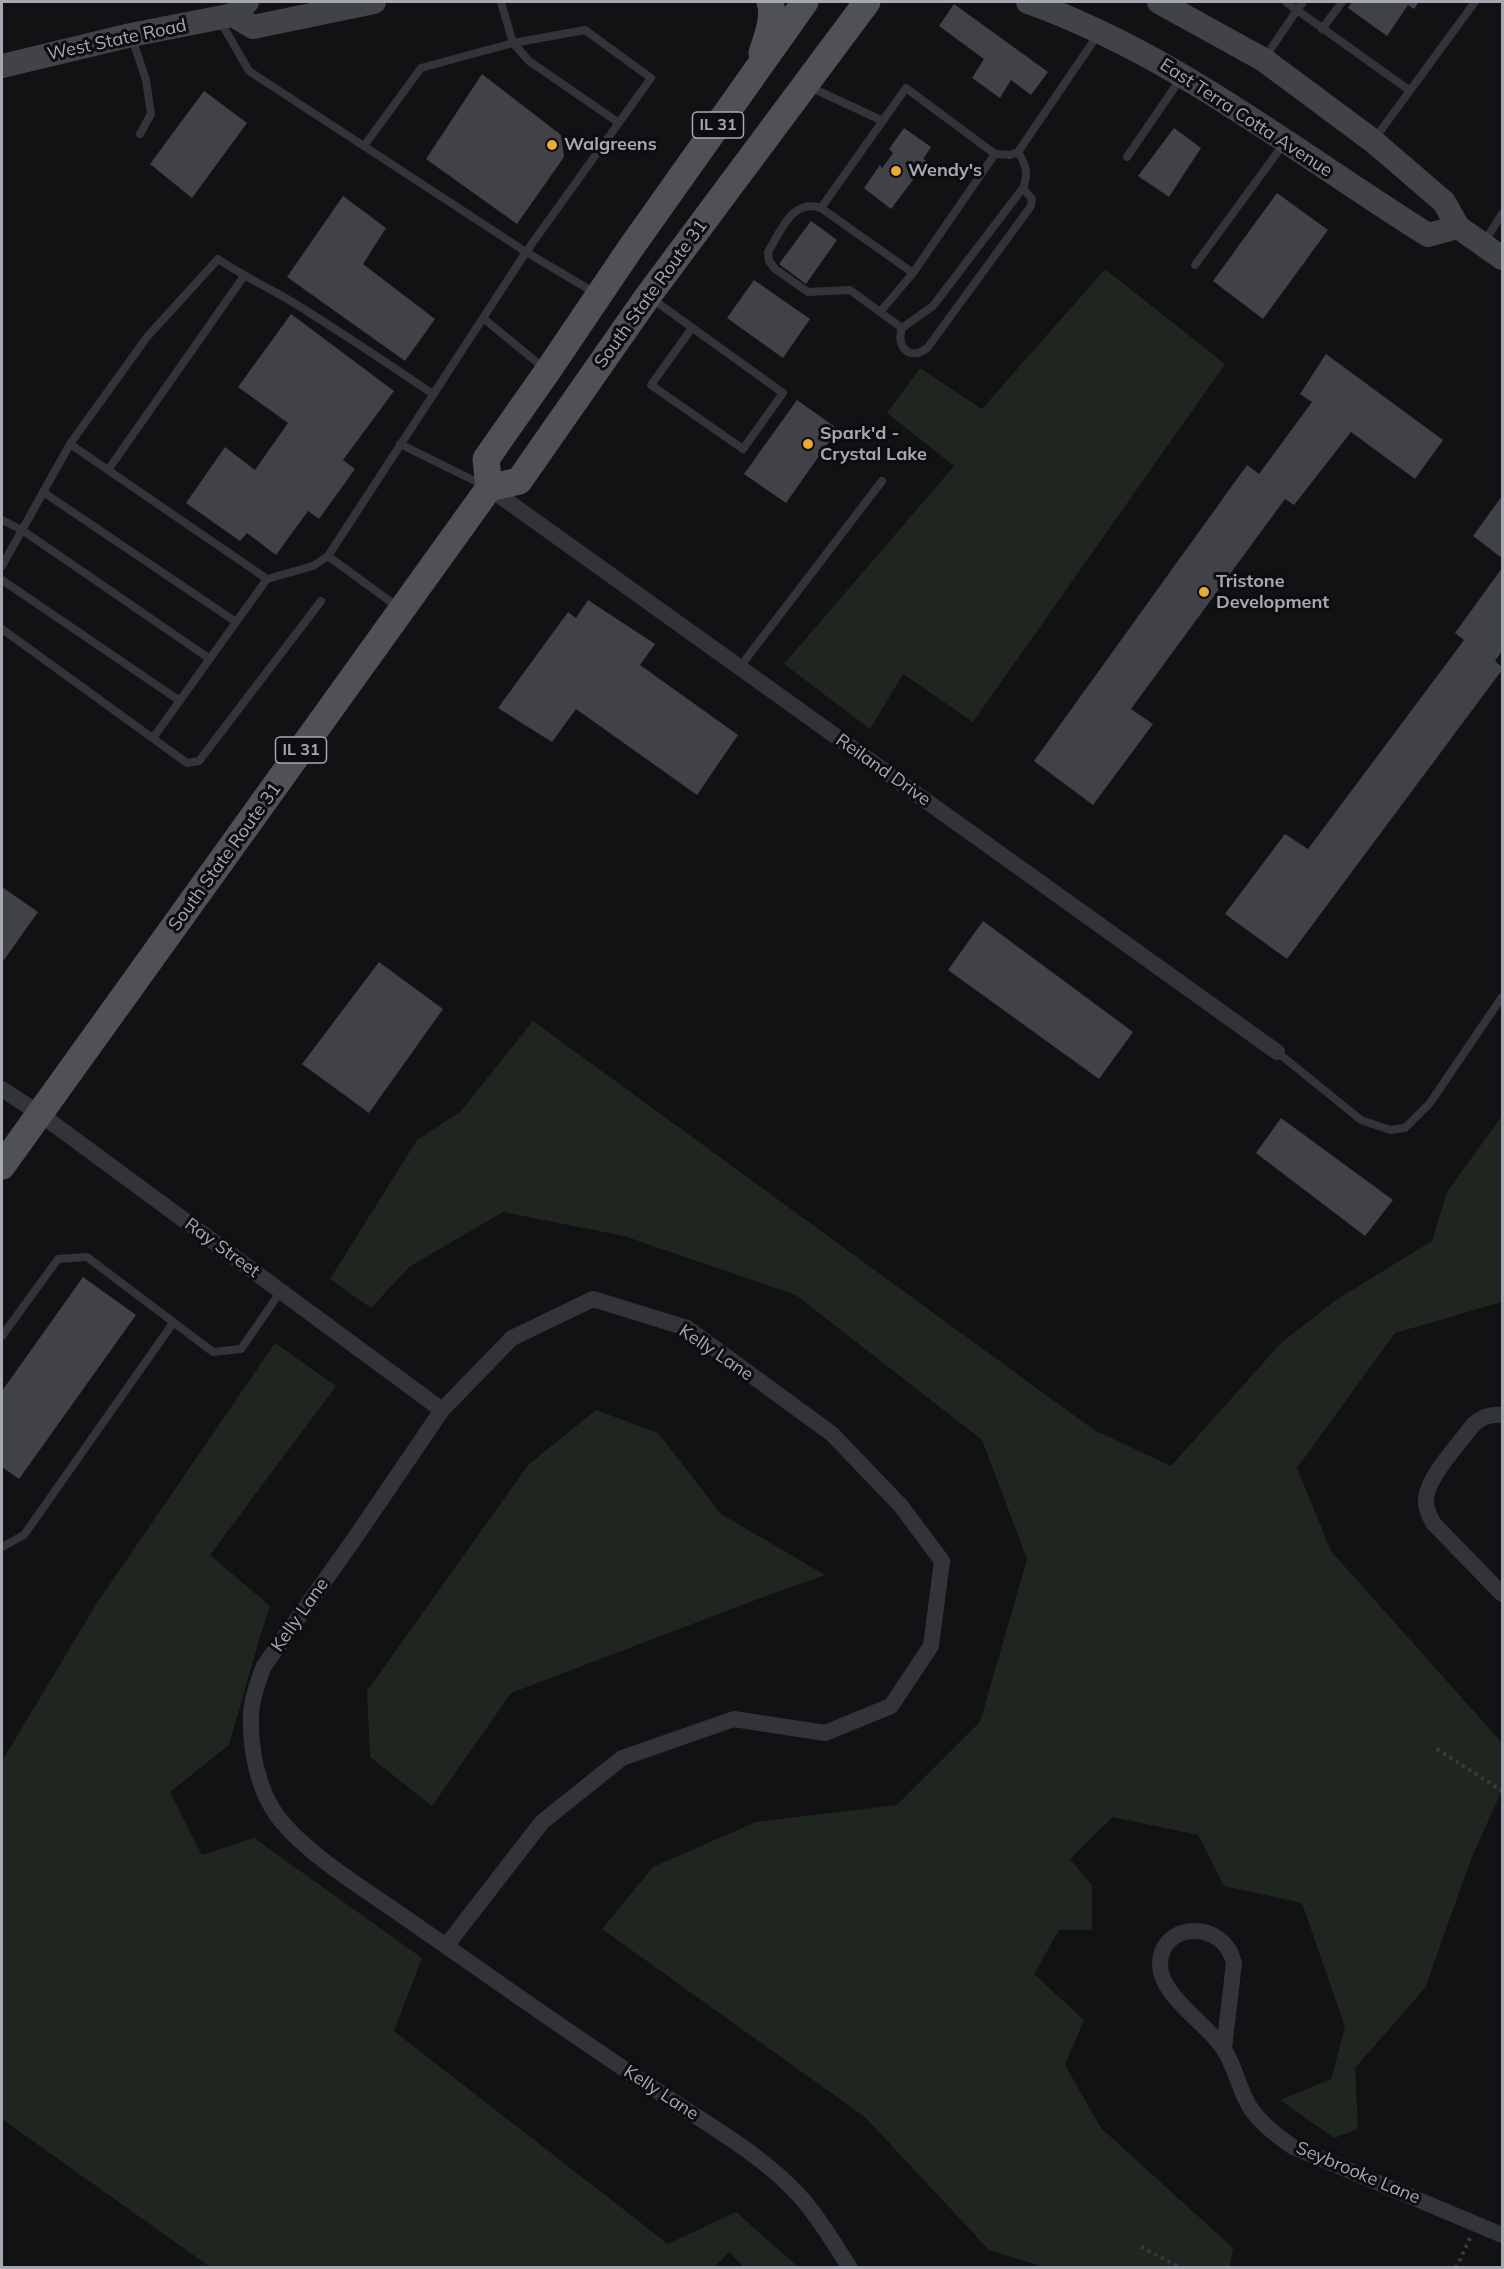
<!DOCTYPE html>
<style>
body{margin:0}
#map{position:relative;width:1504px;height:2269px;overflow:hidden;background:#121214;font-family:Mulish,sans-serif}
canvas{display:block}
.frame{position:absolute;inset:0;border:3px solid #a4a9b4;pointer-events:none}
</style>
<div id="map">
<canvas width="1504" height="2269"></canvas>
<div class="frame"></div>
</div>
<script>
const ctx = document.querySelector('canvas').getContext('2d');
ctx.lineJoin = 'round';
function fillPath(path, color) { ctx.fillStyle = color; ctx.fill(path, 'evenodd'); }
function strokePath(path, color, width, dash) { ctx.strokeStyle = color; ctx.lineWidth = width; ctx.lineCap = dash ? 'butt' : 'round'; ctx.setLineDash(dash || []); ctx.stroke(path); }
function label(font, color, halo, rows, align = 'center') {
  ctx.font = font + ' Mulish,sans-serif'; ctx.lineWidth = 6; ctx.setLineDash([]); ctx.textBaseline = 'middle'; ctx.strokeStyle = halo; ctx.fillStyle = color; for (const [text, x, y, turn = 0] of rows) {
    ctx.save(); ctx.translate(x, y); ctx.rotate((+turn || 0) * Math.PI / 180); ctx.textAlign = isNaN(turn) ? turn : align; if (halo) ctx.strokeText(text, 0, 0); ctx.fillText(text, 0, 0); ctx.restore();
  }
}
fillPath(new Path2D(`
 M1105 269 1225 364 973 722 903 674 870 729 784 664 954 466 887 413 920 368 982 409Z
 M533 1021 1094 1430 1171 1466 1281 1343 1336 1300 1432 1241 1447 1192 1502 1116V1302L1395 1333 1297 1468 1331 1551 1502 1743V1790L1471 1859 1425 1988 1355 2068 1358 2129 1334 2138 1280 2100 1331 2079 1345 2027 1302 1903 1224 1886 1198 1835 1113 1817 1070 1859 1092 1885V1930H1059L1034 1974 1084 2020 1065 2065 1101 2128 1233 2248 1230 2267H1044L989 2250 865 2117 602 1929 653 1867 756 1822 897 1805 980 1722 1027 1559 982 1440 796 1295 624 1236 503 1212 409 1267 371 1308 330 1279 417 1140 461 1111Z
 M275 1343 336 1386 210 1555 270 1606 259 1640 229 1745 170 1792 202 1855 254 1838 422 1958 394 2031 668 2244 736 2212 798 2267H744L729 2252 714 2268 210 2267 2 2119V1761L97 1603Z
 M596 1410 658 1433 721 1514 825 1575 766 1596 511 1693 432 1806 370 1757 367 1691 528 1465Z`), '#1f261f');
fillPath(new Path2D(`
 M1352 2H1419L1414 9 1408 5 1387 36 1348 8Z
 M954 4 1048 72 1031 95 1011 80 1000 98 972 78 984 59 939 26Z
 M482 74 561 135 564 157 517 224 426 159Z
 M204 91 247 123 192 198 150 164Z
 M904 128 931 147 923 159 927 161 891 209 864 188 880 165 882 168 893 153 889 149Z
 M1174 128 1201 148 1169 197 1138 176Z
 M1277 193 1328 230 1263 319 1213 281Z
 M343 196 386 228 363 264 435 319 405 361 287 277Z
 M811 221 837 240 806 284 779 264Z
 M754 280 810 319 783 358 727 318Z
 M291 314 394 391 343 460 355 469 319 519 308 511 276 555 247 533 240 541 186 503 225 447 255 470 288 423 238 387Z
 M1326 354 1443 440 1415 479 1351 432 1294 505 1285 499 1131 709 1153 724 1093 805 1034 761 1247 465 1259 474 1312 402 1300 394Z
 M797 400 838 429 786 503 744 474Z
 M1502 496V558L1473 536Z
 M1502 568V651L1495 661 1502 667V670L1287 959 1225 914 1285 834 1308 849 1464 640 1455 633Z
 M588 600 655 644 640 665 738 735 697 795 576 709 552 742 498 708 568 612 576 618Z
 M2 887 38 912 4 960 2 958Z
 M983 921 1133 1032 1099 1079 948 970Z
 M379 962 443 1009 369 1113 302 1064Z
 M1281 1118 1393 1200 1365 1236 1256 1153Z
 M83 1277 136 1315 19 1479 2 1467V1391Z`), '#414247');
strokePath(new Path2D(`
 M1437 1749 1502 1791
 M1141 2247 1181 2268
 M1456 2268 1470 2238`), '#393b3f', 4, [3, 4.5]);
strokePath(new Path2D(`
 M501 2 513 43 529 61 619 123
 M1303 2 1297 10 1409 90
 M219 19 249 71 526 252 597 294
 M1322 29 1342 2
 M132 38 146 80 151 114 140 134
 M1264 59 1297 10 1286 2
 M810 87 883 121
 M1373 141 1475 2
 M1018 152C1026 165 1029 174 1023 188L933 306 902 328C895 348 912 362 928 347L1031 206 1032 199 1023 188
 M1127 157 1181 78
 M821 208C792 198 781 231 768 252L769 261 775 269 808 292 850 290 902 328
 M1483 244 1502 214
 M1195 265 1285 142
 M913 273 821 208 906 88 995 154 1010 155 1018 152 1099 33
 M651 298 783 393 743 449 651 385 692 328
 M880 312 913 273 995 154
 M483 318 545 369
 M70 444 267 579 313 566 328 556 526 252 651 78 585 30 513 43 421 68 364 146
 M400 444 483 485
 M108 470 244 276
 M43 492 236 622
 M2 520 22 530 210 659
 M328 556 399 608
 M2 566 70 444 147 337 218 259C243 276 269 288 294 303 341 332 387 363 433 394
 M2 580 180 701
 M2 629 187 763 199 761 321 601
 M739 668 882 481
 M153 738 267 579
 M1277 1052 1361 1120 1390 1130 1405 1128 1430 1103 1502 997
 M2 1336 58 1259 87 1257 213 1352 241 1349 281 1291
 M2 1547 24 1535 173 1323`), '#333439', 8);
strokePath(new Path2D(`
 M489 488 1277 1052
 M2 1089 40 1114 442 1410
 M1502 1415C1491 1414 1481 1417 1473 1425 1459 1444 1430 1474 1426 1497 1425 1507 1429 1516 1434 1524L1502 1594
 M446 1946 542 1822 622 1758 734 1719 825 1733 891 1706 931 1646 942 1561 901 1506 832 1434 687 1328 593 1299 512 1338 442 1410 357 1535 264 1666C258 1681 252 1697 251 1714 250 1748 257 1789 278 1817 309 1857 371 1893 413 1923 495 1980 576 2038 659 2092 706 2124 767 2157 804 2201 821 2221 835 2245 850 2268
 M1224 2048 1234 1963C1224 1919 1160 1921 1160 1965 1160 1995 1207 2024 1223 2048 1234 2064 1238 2085 1247 2102 1257 2121 1276 2135 1293 2147L1502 2235`), '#333439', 16);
strokePath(new Path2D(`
 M1028 2C1174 54 1297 153 1428 235L1458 227
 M1159 2 1264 60 1373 141 1444 202 1458 227 1502 258
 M233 15 253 27 374 2
 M2 66 131 35 233 15 247 2`), '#424348', 24);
strokePath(new Path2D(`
 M762 53C767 37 775 18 770 2
 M489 488 486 459 547 372 630 249 805 2
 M2 1166 489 488 519 481 648 296 867 2`), '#505157', 27);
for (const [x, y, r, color] of [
 [552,145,6,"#e9a935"],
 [896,171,6,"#e9a935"],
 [808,444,6,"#e9a935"],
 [1204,592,6,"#e9a935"]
]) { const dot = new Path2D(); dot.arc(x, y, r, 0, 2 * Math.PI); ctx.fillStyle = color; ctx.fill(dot); strokePath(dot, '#0d0d0f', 2); }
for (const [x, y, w] of [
 [718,125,51],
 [301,750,51]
]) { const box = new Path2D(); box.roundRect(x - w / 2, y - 13, w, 26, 4.5); ctx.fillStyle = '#0d0d0f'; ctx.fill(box); strokePath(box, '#a4a9b4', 1.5); }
label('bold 16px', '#a4a9b4', null, [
 ["IL 31",718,125],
 ["IL 31",301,750]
]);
label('18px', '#a4a9b4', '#0d0d0f', [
 ["West State Road",117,40,-12],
 ["East Terra Cotta Avenue",1246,118,33],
 ["South State Route 31",651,294,-54],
 ["Reiland Drive",883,770,35],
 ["South State Route 31",225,857,-54],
 ["Ray Street",222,1248,36],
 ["Kelly Lane",716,1353,34],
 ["Kelly Lane",300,1615,-55],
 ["Kelly Lane",661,2093,33],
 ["Seybrooke Lane",1358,2173,23]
]);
label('bold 18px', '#a4a9b4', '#0d0d0f', [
 ["Walgreens",564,145],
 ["Wendy's",908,171],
 ["Spark'd -",820,434],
 ["Crystal Lake",820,455],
 ["Tristone",1216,582],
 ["Development",1216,603]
], 'left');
</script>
